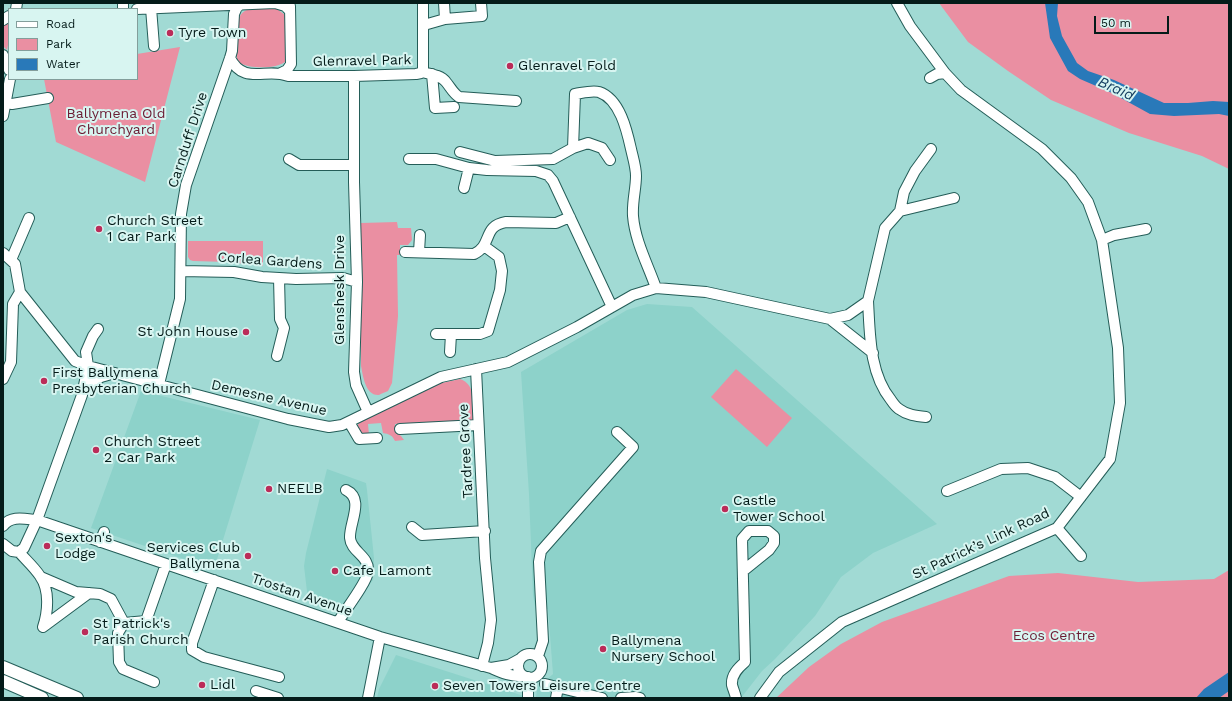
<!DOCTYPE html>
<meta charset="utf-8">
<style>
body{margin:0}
#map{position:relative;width:1232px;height:701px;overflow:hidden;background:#a1dad4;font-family:"Work Sans",sans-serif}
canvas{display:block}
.frame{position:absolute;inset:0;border:4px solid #041b19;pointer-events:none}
.legend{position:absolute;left:8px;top:8px;width:130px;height:72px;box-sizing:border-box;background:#d8f5f1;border:1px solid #839e9b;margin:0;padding:5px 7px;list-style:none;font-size:12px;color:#041b19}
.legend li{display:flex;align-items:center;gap:8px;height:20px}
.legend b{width:20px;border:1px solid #839e9b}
.scale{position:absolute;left:1094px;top:16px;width:75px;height:18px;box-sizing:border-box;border:2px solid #041b19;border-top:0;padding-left:5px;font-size:12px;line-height:14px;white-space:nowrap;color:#041b19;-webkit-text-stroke:3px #d8f5f1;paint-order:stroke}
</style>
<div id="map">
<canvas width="1232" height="701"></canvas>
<div class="frame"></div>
<ul class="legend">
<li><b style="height:5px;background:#fff"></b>Road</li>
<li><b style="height:11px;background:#ea8fa2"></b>Park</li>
<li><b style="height:11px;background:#2979b9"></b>Water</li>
</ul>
<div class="scale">50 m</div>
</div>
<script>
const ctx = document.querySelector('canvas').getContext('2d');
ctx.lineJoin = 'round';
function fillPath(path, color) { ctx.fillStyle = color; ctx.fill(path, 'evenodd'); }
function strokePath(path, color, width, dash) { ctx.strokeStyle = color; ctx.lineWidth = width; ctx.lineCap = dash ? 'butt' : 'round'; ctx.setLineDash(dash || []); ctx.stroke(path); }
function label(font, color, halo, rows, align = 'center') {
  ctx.font = font + ' "Work Sans",sans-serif'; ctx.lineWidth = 4; ctx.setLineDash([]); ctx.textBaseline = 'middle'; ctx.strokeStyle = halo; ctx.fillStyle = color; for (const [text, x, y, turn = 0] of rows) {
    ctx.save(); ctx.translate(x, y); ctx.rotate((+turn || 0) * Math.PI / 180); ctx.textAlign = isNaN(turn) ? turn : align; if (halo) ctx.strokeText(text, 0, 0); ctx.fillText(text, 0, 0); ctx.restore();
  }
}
fillPath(new Path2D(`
 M647 304 692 307 937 524 873 553 841 577 815 616 775 659 762 671 741 698H536L537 688 553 674 548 609 535 606 533 595 529 494 521 372 627 310Z
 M141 391 260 420 214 569 91 528Z
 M327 469 366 483 367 490 374 558 373 580 348 614 308 600 304 566 306 553Z
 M396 655 530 698H377L379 689Z`), '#8dd2ca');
fillPath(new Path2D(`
 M939 3H1229V169L1202 156 1129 133 1051 100 1008 71 968 42Z
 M271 8 277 9 285 15 286 51 289 53C289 56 288 59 286 61 279 69 249 69 240 63 237 61 237 58 236 55L239 18C244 5 260 9 271 8Z
 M9 20V40L7 50 3 46V22Z
 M180 47 145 182 56 142 44 79H137V54Z
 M397 222 398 228H411L412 240 408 245H400V255H397L398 316 392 383 388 391C385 392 381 394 379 395 365 396 363 375 361 366V223Z
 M188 241H263V266L228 262 193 261 190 260 188 257Z
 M736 369 792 418 767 447 711 397Z
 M460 379C477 385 473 405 473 420L395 424 396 432 401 436 404 440 395 441C392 435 389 434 383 433L381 423 368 424 369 435H362L357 429 358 424 375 413 437 384Z
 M1229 570V698H776L809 667 841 644 882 622 1009 576 1058 573 1138 582 1214 579Z`), '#ea8fa2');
fillPath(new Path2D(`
 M1045 3H1058L1057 16 1062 36 1077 63 1088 71 1114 80 1164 103H1188L1213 101 1229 102V116L1219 114 1174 116 1150 114 1110 92 1080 79 1068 71 1050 38Z
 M1229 672V691L1219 698H1196L1204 689Z`), '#2979b9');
const minor = new Path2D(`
 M123 3V9
 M444 3 445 19
 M151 8 154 46
 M16 9 17 3
 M137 9 275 3 285 6 290 11
 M3 20 9 16
 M424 25 445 19 482 16 481 3
 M3 55 9 70
 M230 58C244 86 267 67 288 76H354L416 74 421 73 423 69V3
 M422 72C430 74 441 75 446 82 451 88 453 93 459 97L516 101
 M281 73 287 70 291 64 290 6
 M432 74 435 108 454 107
 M354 76V182L357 282 354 372 356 385 368 412
 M930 78 937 74 945 73
 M6 103 12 104 48 98
 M3 116 10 79
 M573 148 588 143 602 148 610 160
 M460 152 495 161 553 159 573 148 575 94C582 93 592 90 599 92 620 99 627 131 631 149 633 158 636 167 636 176 636 189 632 202 633 216 635 241 648 265 656 288
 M289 159 299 165H354
 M409 159H436L469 168 487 170 536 171 548 175 553 181 612 307
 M464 188 469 168
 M900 211 904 192 915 171 931 149
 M1102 240 1114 235 1146 229
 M405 252 474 254C493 245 482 226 506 222L556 223 570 217
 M419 252 420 235
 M3 253 15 264 20 292 75 361 88 366 288 419 329 427 342 425 441 377 508 362 577 327 633 295 656 288 706 292 830 319 848 315 868 301 885 228 900 211 954 198
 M11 260 29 218
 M181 271 234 272 262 277 296 279 343 278 357 282
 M868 301C870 333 869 373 891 400 893 403 896 407 899 409 907 415 916 416 926 417
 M830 319 873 353
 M436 334H480L488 331 500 290 502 271 499 257 484 246
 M450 352 451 334
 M277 356 284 328 280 319 279 278
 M476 369 485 558 491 620 488 643 482 666
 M3 379 11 362 13 304 20 292
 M159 384 180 299 181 214 186 185 230 58 232 51 234 14 237 7 242 4
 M84 387 101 377 115 373
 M349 422 359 439 377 438
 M400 429 478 425
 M947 491 1001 469 1028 468 1055 477 1081 497
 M3 526C11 515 25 519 37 520L380 637 491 668C502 673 512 677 524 676
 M412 527 422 535 485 531
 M1057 528 1081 556
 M100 542 104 532
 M3 544 12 551 19 552
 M19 552 24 548 37 520 82 395 88 366 86 352 93 336 98 329
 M19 552C26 560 34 567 40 576 50 590 48 612 43 627
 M41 577 76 592 100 594 111 599 124 623 146 621 166 564
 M214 580 192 643V650L204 657 279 677
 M338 622C344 612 367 582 368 572 370 556 351 552 350 538 349 523 365 499 346 490
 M124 623 118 633 119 662 123 669 154 682
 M43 627 89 593
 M518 666a12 12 0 1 1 24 0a12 12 0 1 1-24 0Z
 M538 656 543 641 539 562 541 551 633 447 617 432
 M491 668 509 665 520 659
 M528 677V698
 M545 684 602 698
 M256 691 278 698
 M368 698 380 637
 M556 698 558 687
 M621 698 636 697 640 698
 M736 698C735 693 733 689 732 685 731 675 738 668 745 662L742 539 749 531H768L774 536V543L769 550 743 571
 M760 698 779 672 842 622 1057 528 1110 459 1120 403 1118 348 1102 240 1088 202 1071 178 1042 149 961 90 945 73 910 26 897 3`);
const major = new Path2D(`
 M3 667 77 698
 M3 681 42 698`);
strokePath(minor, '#245d58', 12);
strokePath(major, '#245d58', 14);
strokePath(minor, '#fff', 10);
strokePath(major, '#fff', 12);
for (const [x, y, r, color] of [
 [170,33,4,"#bb2c59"],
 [510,66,4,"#bb2c59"],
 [99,229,4,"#bb2c59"],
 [246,332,4,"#bb2c59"],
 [44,381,4,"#bb2c59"],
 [96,450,4,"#bb2c59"],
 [269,489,4,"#bb2c59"],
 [725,509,4,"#bb2c59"],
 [47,546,4,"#bb2c59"],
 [248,556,4,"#bb2c59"],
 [335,571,4,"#bb2c59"],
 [85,632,4,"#bb2c59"],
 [603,649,4,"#bb2c59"],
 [202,685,4,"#bb2c59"],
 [435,686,4,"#bb2c59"]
]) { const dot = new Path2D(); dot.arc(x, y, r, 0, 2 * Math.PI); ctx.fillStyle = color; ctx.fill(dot); strokePath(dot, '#d8f5f1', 1.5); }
label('14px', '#041b19', '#d8f5f1', [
 ["Tyre Town",178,33],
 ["Glenravel Fold",518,66],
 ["Church Street",107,221],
 ["1 Car Park",107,237],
 ["St John House",238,332,"right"],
 ["First Ballymena",52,373],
 ["Presbyterian Church",52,389],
 ["Church Street",104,442],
 ["2 Car Park",104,458],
 ["NEELB",277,489],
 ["Castle",733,501],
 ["Tower School",733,517],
 ["Sexton's",55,538],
 ["Lodge",55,554],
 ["Services Club",240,548,"right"],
 ["Ballymena",240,564,"right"],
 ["Cafe Lamont",343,571],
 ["St Patrick's",93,624],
 ["Parish Church",93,640],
 ["Ballymena",611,641],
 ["Nursery School",611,657],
 ["Lidl",210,685],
 ["Seven Towers Leisure Centre",443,686]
], 'left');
label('14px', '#041b19', '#d8f5f1', [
 ["Glenravel Park",362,61,-1],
 ["Carnduff Drive",188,140,-72],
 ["Corlea Gardens",270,261,4],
 ["Glenshesk Drive",340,290,-90],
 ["Demesne Avenue",269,398,13],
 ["Tardree Grove",466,451,-93],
 ["St Patrick’s Link Road",981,544,-25],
 ["Trostan Avenue",302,595,19]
]);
label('14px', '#6b1c33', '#d8f5f1', [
 ["Ballymena Old",116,114],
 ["Churchyard",116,130],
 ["Ecos Centre",1054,636]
]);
label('italic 15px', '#153e60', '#d8f5f1', [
 ["Braid",1116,89,24]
]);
</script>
